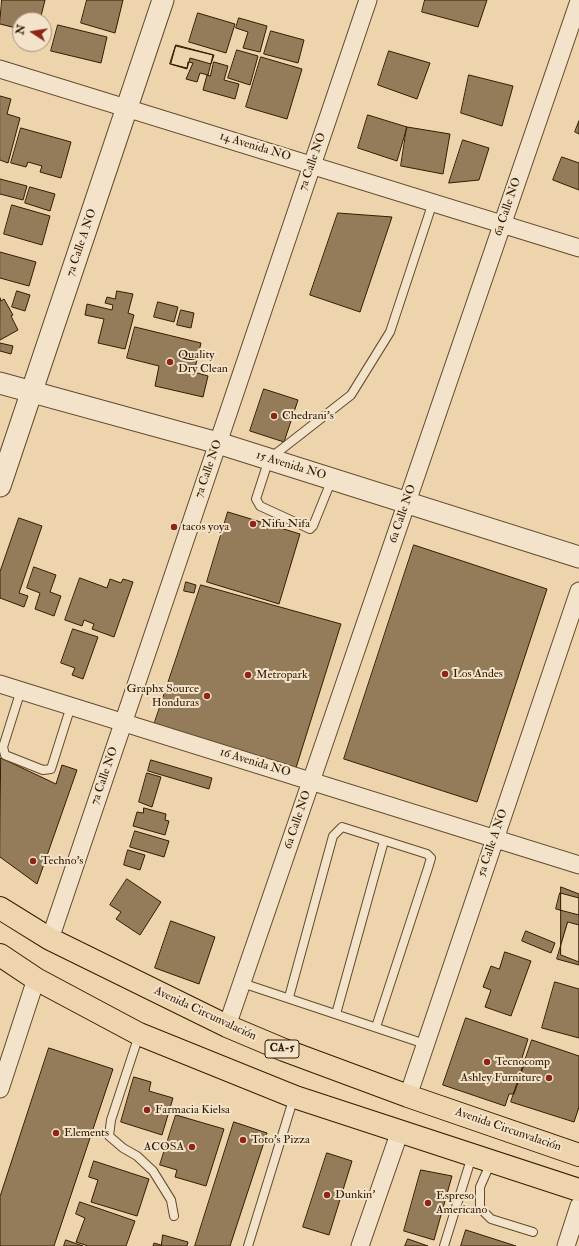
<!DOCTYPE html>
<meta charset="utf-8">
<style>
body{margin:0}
#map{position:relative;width:579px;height:1246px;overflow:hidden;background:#edd4ad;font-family:"IM FELL Double Pica",serif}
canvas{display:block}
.north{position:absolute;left:12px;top:12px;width:40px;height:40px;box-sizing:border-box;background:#f3e3ca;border:1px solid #a7937a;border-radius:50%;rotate:282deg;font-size:11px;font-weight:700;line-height:16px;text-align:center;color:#341c01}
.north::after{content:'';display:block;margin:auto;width:14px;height:18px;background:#8f2418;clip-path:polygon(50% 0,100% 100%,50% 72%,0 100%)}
</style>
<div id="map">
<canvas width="579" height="1246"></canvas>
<div class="north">N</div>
</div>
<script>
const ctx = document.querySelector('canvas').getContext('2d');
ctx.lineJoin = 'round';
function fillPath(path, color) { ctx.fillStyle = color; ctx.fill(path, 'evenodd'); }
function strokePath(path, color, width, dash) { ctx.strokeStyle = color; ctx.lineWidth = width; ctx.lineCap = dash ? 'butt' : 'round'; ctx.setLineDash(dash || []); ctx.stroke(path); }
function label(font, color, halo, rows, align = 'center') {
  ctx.font = font + ' "IM FELL Double Pica",serif'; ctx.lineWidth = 4; ctx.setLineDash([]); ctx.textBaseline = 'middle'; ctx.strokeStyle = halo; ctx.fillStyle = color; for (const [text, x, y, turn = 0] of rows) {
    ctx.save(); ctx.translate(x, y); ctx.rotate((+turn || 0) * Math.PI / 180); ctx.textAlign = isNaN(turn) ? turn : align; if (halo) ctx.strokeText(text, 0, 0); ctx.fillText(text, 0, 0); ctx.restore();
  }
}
const building = new Path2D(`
 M2 0H45L40 20H20V29L0 24Z
 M87 0H123L115 33 81 23Z
 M425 0H487L478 27 422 12Z
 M198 13 235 24 226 53 189 42Z
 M239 18 267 26 260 52 243 48 248 32 236 28Z
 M58 25 107 37 101 63 51 51Z
 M271 31 304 40 298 63 264 54Z
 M176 45 214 55 211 64 190 58 187 69 170 64Z
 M176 46 213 55 208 75 200 73 197 82 186 79 193 63 188 62 187 68 171 64Z
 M237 50 258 56 250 85 228 78Z
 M389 51 430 63 417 99 378 85Z
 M261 57 302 69 287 119 246 107Z
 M214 62 228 66 224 80 239 84 235 99 203 90 207 75 210 76Z
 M469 75 513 86 502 126 461 113Z
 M0 96 11 99 7 114 20 118 8 163 0 160Z
 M368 115 407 127 397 161 358 148Z
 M579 121V134L575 132Z
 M407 127 450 134 443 174 401 166Z
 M21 128 71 142 61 178 40 172 42 166 28 162 26 167 11 163Z
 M463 140 489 148 479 180 449 183Z
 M562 157 579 163V190L553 180Z
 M0 179 27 186 23 200 0 194Z
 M30 187 55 194 50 211 25 203Z
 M12 205 50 216 42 245 4 234Z
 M338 213 392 217 360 312 310 295Z
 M0 252 36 262 29 286 0 278Z
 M17 291 30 295 25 311 12 307Z
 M117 291 133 294 128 313 134 315 125 349 98 343 104 319 85 315 87 304 112 310 113 305 105 303 107 297 115 299Z
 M0 298 1 301 4 299 13 315 11 316 18 330 0 340Z
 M158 302 178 307 174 322 154 317Z
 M181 310 194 313 191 328 177 325Z
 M135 327 201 343 194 372 208 376 203 397 155 386 159 366 127 358Z
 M0 343 13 346 11 354 0 351Z
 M264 389 298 400 284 442 250 431Z
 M228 512 300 534 279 604 207 582Z
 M19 518 42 526 19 593 28 596 24 607 0 598V572Z
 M414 545 547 589 477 802 344 759Z
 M34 567 56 575 50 592 61 596 54 616 35 609 40 593 27 588Z
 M80 578 107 588 110 579 121 583 123 579 133 582 114 637 92 629 94 624 84 620 82 626 65 620Z
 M186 582 196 585 194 593 184 591Z
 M201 585 341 624 295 771 154 725Z
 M73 629 98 637 83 679 72 675 75 668 61 663Z
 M1 758 56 784 62 765 77 770 37 884 0 857Z
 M151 760 212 778 209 789 148 771Z
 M147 773 161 777 152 807 139 802Z
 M144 808 166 814 165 820 169 821 165 835 133 826 137 812 143 813Z
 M135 831 169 841 164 857 130 847Z
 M128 850 145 855 140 870 124 865Z
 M127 879 161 902 140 935 116 919 121 912 110 905Z
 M561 887 579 894V962L561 955Z
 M560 893 579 898V915L556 909Z
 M171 921 215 937 199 984 155 968Z
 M568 922 579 925V965L557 959Z
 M526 931 555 943 551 953 522 941Z
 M505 952 531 961 511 1016 485 1007 491 990 483 987 491 966 499 969Z
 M555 982 579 989V1038L542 1028Z
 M466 1018 528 1039 521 1061 525 1062 514 1094H509L505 1106 443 1085Z
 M532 1040 579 1056V1107L574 1122 511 1102Z
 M49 1048 113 1069 54 1246H0V1197Z
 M134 1077 151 1082 149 1091 173 1098 162 1135 121 1122Z
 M176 1115 224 1129 206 1186 175 1177 177 1170 160 1165Z
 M234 1122 267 1133 230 1246H195Z
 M327 1153 352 1161 329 1235 303 1227Z
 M94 1161 149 1179 137 1216 91 1202 98 1180 89 1177Z
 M421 1170 452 1176 434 1240 404 1231Z
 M80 1202 135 1221 126 1246H88L76 1242 85 1218 76 1214Z
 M466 1230 516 1246H461Z
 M163 1235 188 1242 187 1246H153L154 1243 161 1245Z
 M408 1239 428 1246H405Z
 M66 1240 83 1246H64Z`);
fillPath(building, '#947c5a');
strokePath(building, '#341c01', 1);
const service = new Path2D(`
 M332 479 313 526 310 529 260 506 256 499 269 459 351 395 390 332 433 202
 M21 690 3 747 5 755 43 770 51 769 71 706
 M242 983 425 1044
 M289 997 333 836 342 827 427 854 431 858 428 868 376 1027
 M336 1014 384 841
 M139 1035 111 1120 109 1136 123 1148 137 1156 153 1171 171 1200 174 1216
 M491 1162 480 1187V1208L491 1219 533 1232
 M248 1246 294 1097
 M444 1246 472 1156`);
const minor = new Path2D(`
 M0 69 579 248
 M0 684 579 865
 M50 939 368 0
 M227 1026 579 1
 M0 1089 36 979
 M408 1096 579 591
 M360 1246 400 1131
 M566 1246 579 1206`);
const tertiary = new Path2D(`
 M0 383 218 443 579 557
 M0 486 163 0`);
const trunk = new Path2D(`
 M0 908 50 939 227 1026 284 1050 408 1096 579 1155
 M0 955 36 979 139 1034 295 1097 579 1190`);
strokePath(service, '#624a2c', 10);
strokePath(minor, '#624a2c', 19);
strokePath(tertiary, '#624a2c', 23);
strokePath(trunk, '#341c01', 24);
strokePath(service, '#f3e3ca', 8);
strokePath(minor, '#f3e3ca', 17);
strokePath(tertiary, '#f3e3ca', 21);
strokePath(trunk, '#edd4ad', 22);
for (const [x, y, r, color] of [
 [170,362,4,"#8f2418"],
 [274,416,4,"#8f2418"],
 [253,524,4,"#8f2418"],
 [174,527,4,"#8f2418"],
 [445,674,4,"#8f2418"],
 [248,675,4,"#8f2418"],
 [207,696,4,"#8f2418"],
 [33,861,4,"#8f2418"],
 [487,1062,4,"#8f2418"],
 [549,1078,4,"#8f2418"],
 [147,1110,4,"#8f2418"],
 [56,1133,4,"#8f2418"],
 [243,1140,4,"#8f2418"],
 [192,1147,4,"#8f2418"],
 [327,1195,4,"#8f2418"],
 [428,1203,4,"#8f2418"]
]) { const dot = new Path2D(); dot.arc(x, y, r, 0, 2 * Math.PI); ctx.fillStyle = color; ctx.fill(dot); strokePath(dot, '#f3e3ca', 1.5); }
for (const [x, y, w] of [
 [282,1049,34]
]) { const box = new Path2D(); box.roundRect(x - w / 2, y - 9, w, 18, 3); ctx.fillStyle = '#f3e3ca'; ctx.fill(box); strokePath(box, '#341c01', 1); }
label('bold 11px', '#341c01', null, [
 ["CA-5",282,1049]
]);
label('12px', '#341c01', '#f3e3ca', [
 ["14 Avenida NO",255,147,17],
 ["7a Calle NO",313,162,-71],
 ["6a Calle NO",508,207,-71],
 ["7a Calle A NO",82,243,-71],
 ["15 Avenida NO",291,466,17],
 ["7a Calle NO",209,469,-71],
 ["6a Calle NO",403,514,-71],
 ["16 Avenida NO",255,763,17],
 ["7a Calle NO",105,776,-71],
 ["6a Calle NO",298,820,-71],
 ["5a Calle A NO",493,843,-71],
 ["Avenida Circunvalación",205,1014,25],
 ["Avenida Circunvalación",508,1130,19]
]);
label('12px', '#341c01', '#f3e3ca', [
 ["Quality",178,355],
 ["Dry Clean",178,369],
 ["Chedrani's",282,416],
 ["Nifu Nifa",261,524],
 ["tacos yoya",182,527],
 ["Los Andes",453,674],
 ["Metropark",256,675],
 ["Graphx Source",199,689,"right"],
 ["Honduras",199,703,"right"],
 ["Techno's",41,861],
 ["Tecnocomp",495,1062],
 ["Ashley Furniture",541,1078,"right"],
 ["Farmacia Kielsa",155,1110],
 ["Elements",64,1133],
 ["Toto's Pizza",251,1140],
 ["ACOSA",184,1147,"right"],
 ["Dunkin'",335,1195],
 ["Espreso",436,1196],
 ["Americano",436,1210]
], 'left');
</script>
